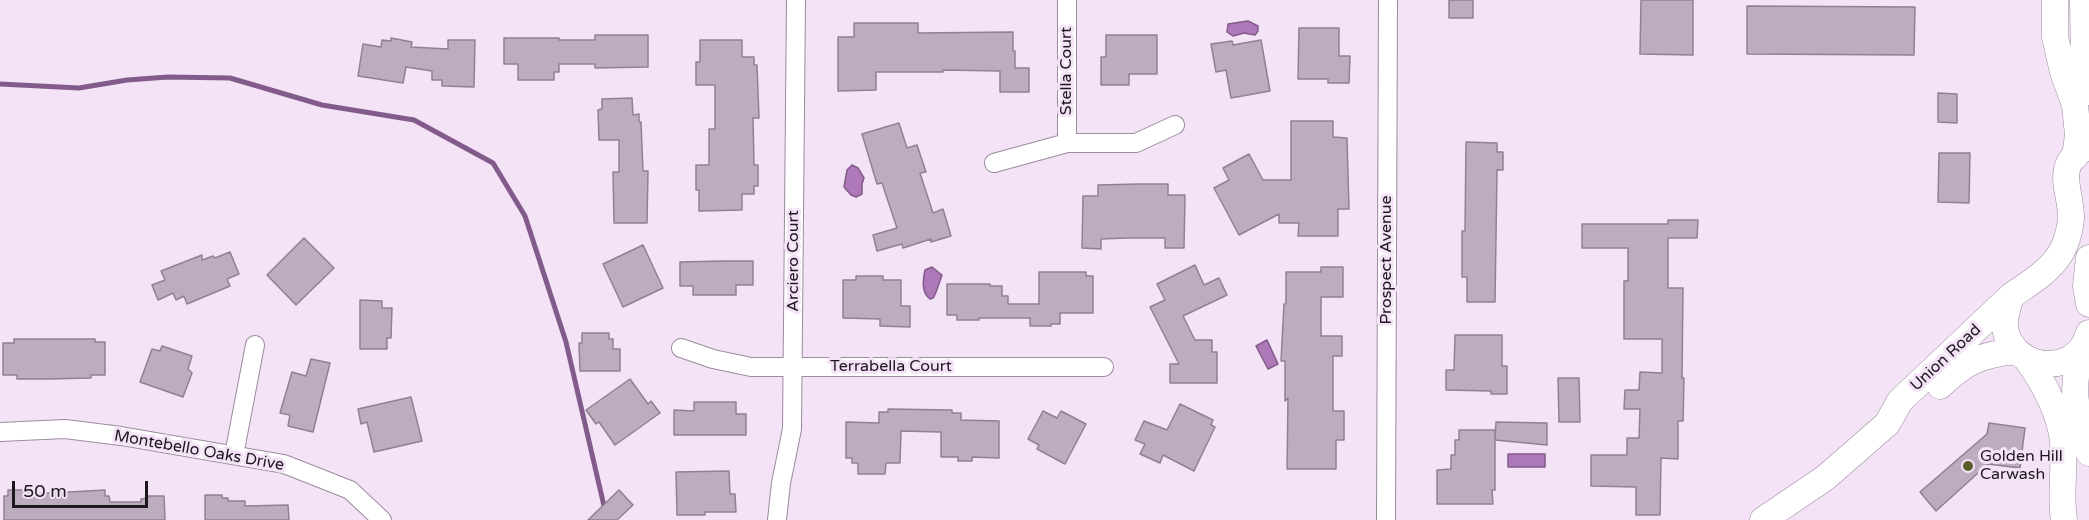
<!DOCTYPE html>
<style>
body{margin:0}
#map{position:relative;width:2089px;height:520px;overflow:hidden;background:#f4e2f7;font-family:"Varela Round",sans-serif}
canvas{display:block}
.scale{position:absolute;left:12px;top:481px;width:136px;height:27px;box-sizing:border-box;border:3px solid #1d171e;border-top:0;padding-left:8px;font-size:18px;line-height:21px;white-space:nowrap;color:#1d171e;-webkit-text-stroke:4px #f4e2f7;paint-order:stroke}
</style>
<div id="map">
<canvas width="2089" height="520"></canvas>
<div class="scale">50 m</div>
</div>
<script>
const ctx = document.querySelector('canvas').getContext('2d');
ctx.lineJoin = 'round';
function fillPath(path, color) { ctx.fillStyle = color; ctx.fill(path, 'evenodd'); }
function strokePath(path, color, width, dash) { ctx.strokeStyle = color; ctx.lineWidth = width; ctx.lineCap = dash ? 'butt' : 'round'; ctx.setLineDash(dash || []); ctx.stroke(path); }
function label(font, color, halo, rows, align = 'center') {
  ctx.font = font + ' "Varela Round",sans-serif'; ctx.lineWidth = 6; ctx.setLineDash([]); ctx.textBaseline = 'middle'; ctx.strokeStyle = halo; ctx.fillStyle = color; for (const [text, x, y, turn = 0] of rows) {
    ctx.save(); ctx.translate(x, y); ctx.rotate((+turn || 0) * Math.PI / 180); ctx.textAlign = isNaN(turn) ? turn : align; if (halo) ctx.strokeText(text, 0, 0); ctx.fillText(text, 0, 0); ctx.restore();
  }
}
const water = new Path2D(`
 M1248 21 1258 26V31L1255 35 1244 33 1233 36 1227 32 1228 24Z
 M852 165 858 168 864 178 862 184V194L856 197 851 195 844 187 847 170Z
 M932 267 942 275C940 280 936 295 933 298L930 299C921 292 923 280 925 270Z
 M1267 340 1278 364 1268 369 1256 346Z
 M1508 454H1545V467H1508Z`);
fillPath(water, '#af78b8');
strokePath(water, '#835b8a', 1.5);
strokePath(new Path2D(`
 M0 84 79 88 127 80 168 77 230 78 322 105 414 120 493 163 525 216 566 342 604 506 611 520`), '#835b8a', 5);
const building = new Path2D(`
 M1449 0H1473V18H1449Z
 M1641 0H1693V55L1640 54Z
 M1747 6 1915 7 1914 55 1747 54Z
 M854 23H918V33L1013 32V51H1015V68H1029V92H1000V71L943 70V72H876V90L838 91V37H854Z
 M1299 28H1339V56H1350L1349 83H1328V79H1298Z
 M595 35H648V67L595 68V64H559V72H554V80H518V64H504V38H559V40H595Z
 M1106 35H1157V74H1129V85H1101V57H1106Z
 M391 38 412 42 411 47 448 49V40H475L474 87 442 86V80H432V71L406 67 403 83 358 76 363 44 381 47 382 40 391 41Z
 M700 40H742V57H754V65H757L759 118H753L754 165H758V186H754V194H742V210L699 211V190H696V165H709V129H715V85H696V62H700Z
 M1261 40 1270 91 1231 98 1226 70 1216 72 1211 44 1232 41 1233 45Z
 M1938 93 1957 94V123L1938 122Z
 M632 98 633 115 639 114V122H641L643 171H648L647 223H614L613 172H619V140H599L598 110 602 109V99Z
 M1291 121H1333V137L1347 138 1349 209H1338V236H1298L1299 223H1279V214L1239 235 1214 188 1229 180 1223 168 1249 154 1263 180H1291Z
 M899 123 907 148 917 145 926 172 920 173 933 213 943 209 951 236 931 242V239L903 248 902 244 877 251 873 235 897 228 882 183 877 184 862 134Z
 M1466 142 1497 143V152H1503V170H1497L1495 302H1467V277H1462V231H1465Z
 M1939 153H1970L1969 203 1938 202Z
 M1139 184H1168V195H1185L1184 248H1165V238H1126L1101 239V249L1082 248 1083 196H1098V185Z
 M1668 220H1698L1697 238H1668V288H1683L1682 378H1684L1683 421H1678V459L1661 458 1660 515H1636V487L1591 486V455H1627V438H1639L1640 409H1624L1625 390H1639L1640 372 1662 373V339H1624V281H1628V248H1582V224H1668Z
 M304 238 334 268 296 305 267 275Z
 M643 245 663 288 623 307 603 264Z
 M230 252 239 274 227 279 230 286 187 304 184 296 176 300 173 293 158 300 152 285 165 280 161 271 202 255V260L213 256 215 258Z
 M722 261H753V285H736V295H693V286H680V262Z
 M1195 265 1204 285 1219 278 1227 295 1183 316 1195 340H1212V352H1217V383H1170V364H1179L1150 307 1165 300 1157 284Z
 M1321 267H1343V297H1321V336H1342V356H1333V411H1344V440H1336V469H1287L1288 398 1285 401V361H1281L1284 304H1286V272H1321Z
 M1039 272H1086V276H1093V313H1060V324H1051V326H1030V318H979V320H957V315H947V284H990V286H1002V296H1008V304H1039Z
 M856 276H883V280H901V306H910V327L880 326V319L843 318V280H856Z
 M360 300 382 301V308H392L391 338H387V349H360Z
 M582 333H609V339H613V349H620V371H580L579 343H582Z
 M1455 335H1502V366H1507V394H1491V391L1446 390V370H1454Z
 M14 339H95V342H105V375H91V378L47 379H17V375H3V343H14Z
 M162 346 192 356 188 369 192 373 183 397 140 382 152 349 160 351Z
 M311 359 330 363 313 432 288 426 290 415 280 413 292 372 306 376Z
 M1558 378H1579L1580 422H1559Z
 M630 379 648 404 651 401 660 413 615 445 599 422 596 424 586 410Z
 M411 397 422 441 374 452 367 422 361 424 358 409Z
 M694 402H736V414H746V435H674V410L694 411Z
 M1180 404 1213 420 1211 425 1215 427 1194 471 1163 455 1160 463 1140 454 1145 444 1135 440 1144 421 1167 430Z
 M888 409 952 410V413H961V420L999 421V458L972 457V461H958V457H941V432L901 431 900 463H886L885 474H858V463H852V458H846V422L879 423V412H888Z
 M1043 411 1057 418 1061 411 1086 424 1065 464 1037 449 1039 445 1028 439Z
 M1496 422 1547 423V445L1495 440Z
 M1989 423 2025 428 2020 468 1988 464 1936 511 1920 492 1987 434Z
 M1459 430H1495V490H1492L1493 504H1437V470L1451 469V455H1455V440H1459Z
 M729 471 730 494H735L736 512H705V515H677L676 472Z
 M8 490H23V492H32V494L105 490V496H109L110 502H141V499L148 498V496H164L165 520H4V496H8Z
 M619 490 633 505 617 520H588Z
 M205 495H222V498H228V501H245V506L288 505 289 520H205Z`);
fillPath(building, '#bdacc0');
strokePath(building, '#918093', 1.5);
const street = new Path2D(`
 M1067 0V143
 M994 163 1067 143H1136L1175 125
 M681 348 713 359 751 367H1104
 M0 432 65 429 121 436 284 464 350 490 382 520
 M234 455 255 345
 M777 520 781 483 792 429 796 0
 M1386 520 1388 0`);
const secondary = new Path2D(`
 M2055 0V37L2063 72 2075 105 2078 135 2075 157
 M2083 0 2084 67 2089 92
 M2089 146C2051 164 2072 191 2071 219 2070 230 2066 245 2060 254 2049 272 2028 284 2011 296 2008 306 2004 317 2005 328 2011 366 2063 377 2083 346 2086 342 2087 337 2089 333
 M2089 258 2086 286 2089 304
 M2083 348C2068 390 2077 412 2089 453
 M2028 361C2044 383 2060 414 2063 441 2065 468 2060 494 2064 520
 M1940 386C1966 361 1980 355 2016 351
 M1763 520 1825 478 1887 424 1900 401 2011 296`);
strokePath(street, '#9b8b9e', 20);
strokePath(secondary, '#9b8b9e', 27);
strokePath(street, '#fff', 18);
strokePath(secondary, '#fff', 26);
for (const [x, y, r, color] of [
 [1968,466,6,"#5b5e2b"]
]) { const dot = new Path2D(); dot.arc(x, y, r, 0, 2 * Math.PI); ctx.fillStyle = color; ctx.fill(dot); strokePath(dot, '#f4e2f7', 2); }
label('16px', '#1d171e', '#f4e2f7', [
 ["Stella Court",1067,71,-90],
 ["Prospect Avenue",1387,260,-90],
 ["Arciero Court",794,261,-90],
 ["Union Road",1946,358,-43],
 ["Terrabella Court",891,367],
 ["Montebello Oaks Drive",199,451,10]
]);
label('16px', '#1d171e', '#f4e2f7', [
 ["Golden Hill",1980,457],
 ["Carwash",1980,475]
], 'left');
</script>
